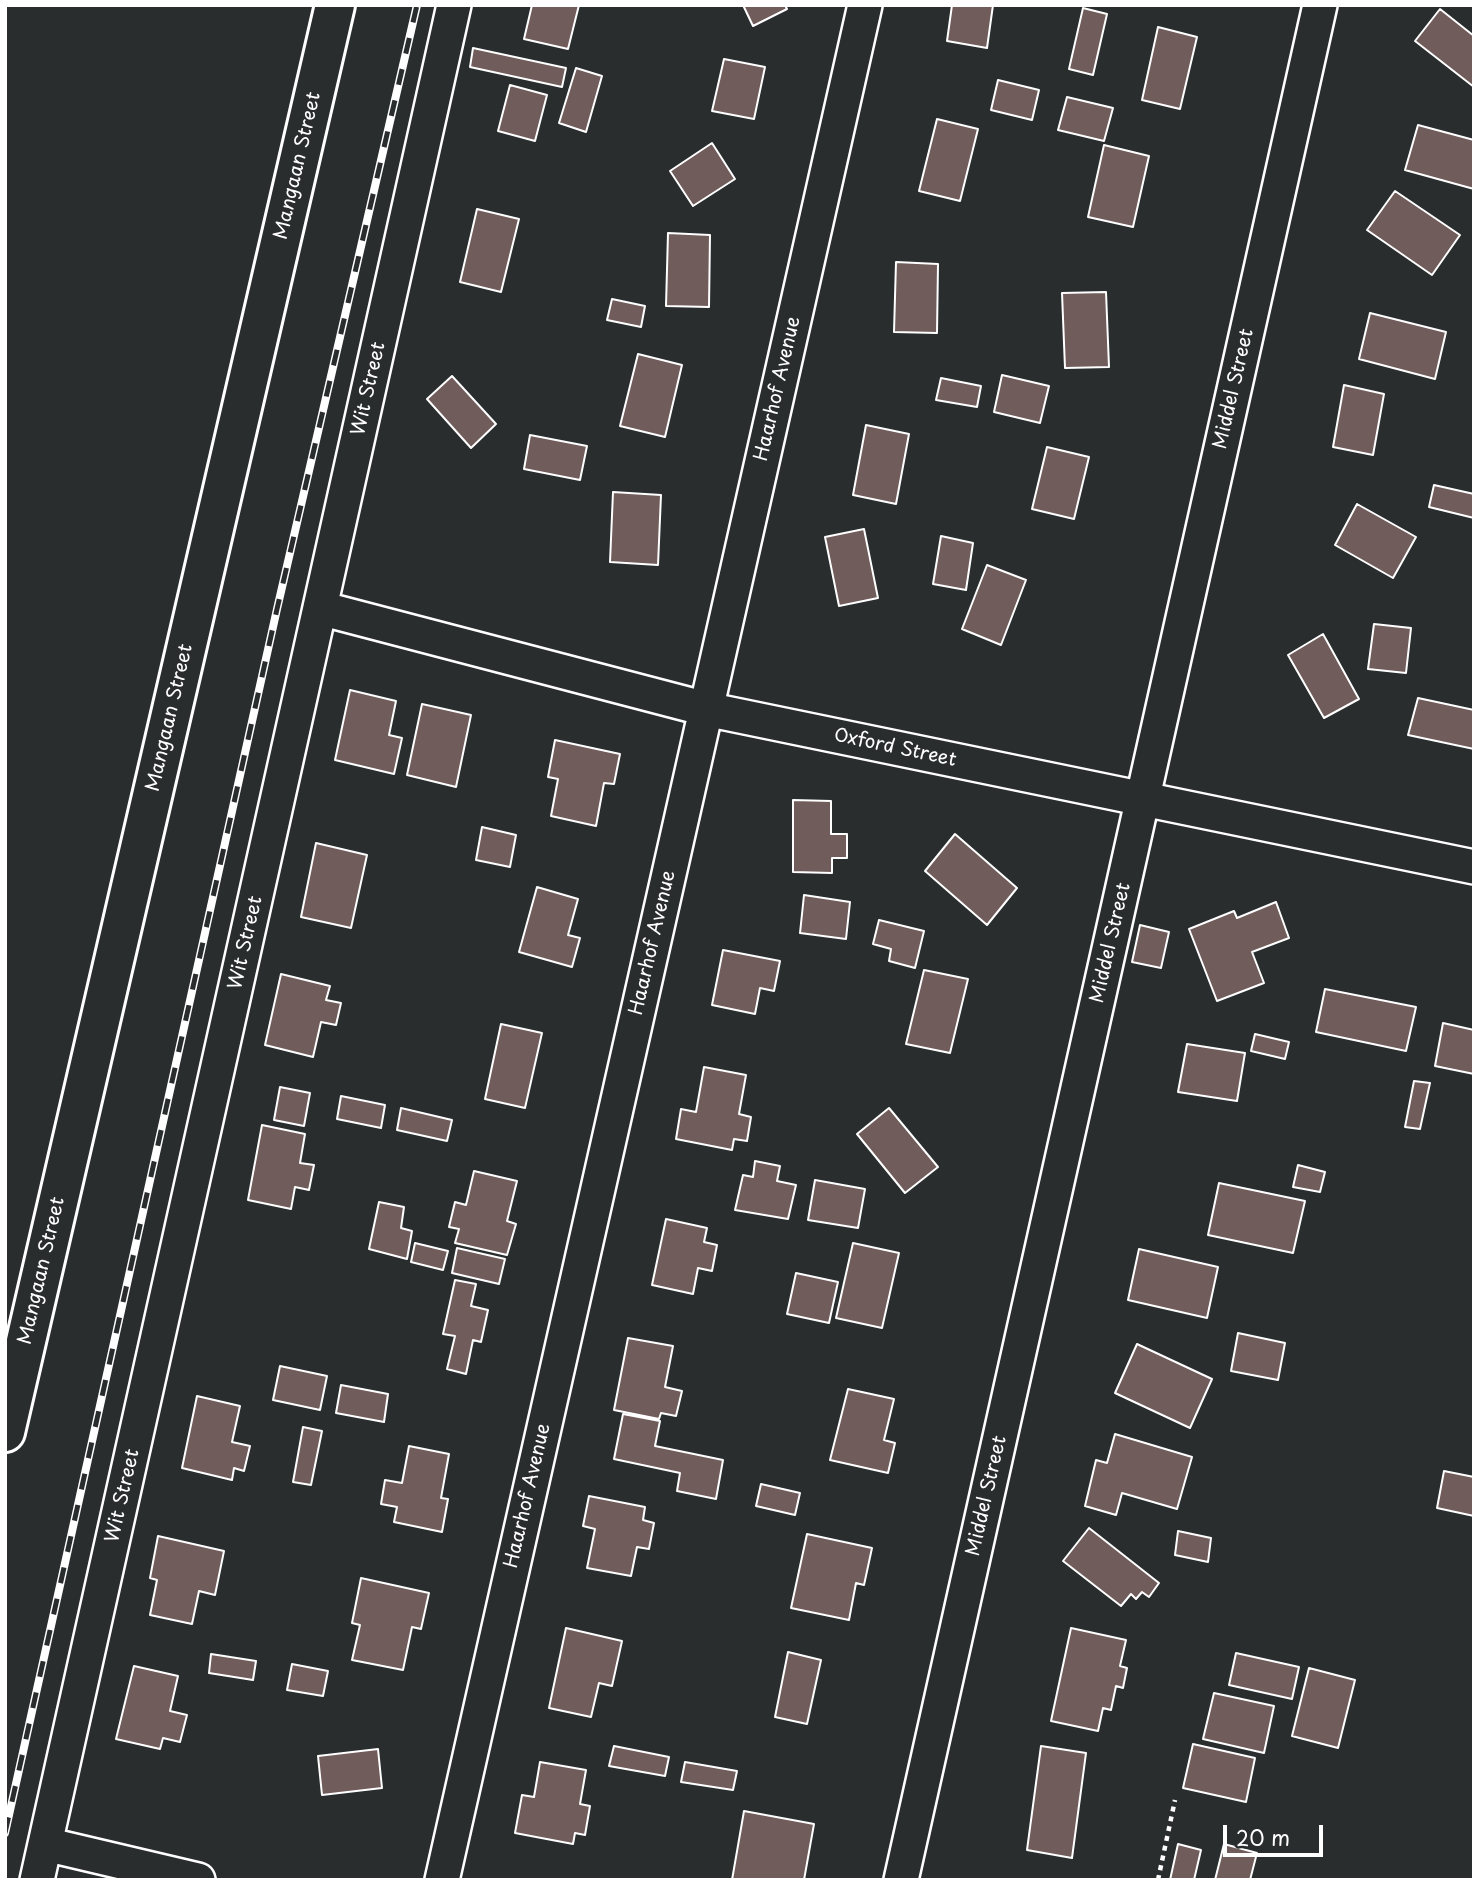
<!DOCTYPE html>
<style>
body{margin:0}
#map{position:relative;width:1479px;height:1885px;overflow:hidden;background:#2a2d2e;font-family:"Playpen Sans",sans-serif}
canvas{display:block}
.frame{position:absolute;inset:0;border:7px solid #fff;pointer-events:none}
.scale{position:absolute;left:1223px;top:1825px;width:100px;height:32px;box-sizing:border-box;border:4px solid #fff;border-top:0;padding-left:9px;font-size:21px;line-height:24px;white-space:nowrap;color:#fff;-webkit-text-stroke:5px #2a2d2e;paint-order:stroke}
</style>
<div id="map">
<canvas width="1479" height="1885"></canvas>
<div class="frame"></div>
<div class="scale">20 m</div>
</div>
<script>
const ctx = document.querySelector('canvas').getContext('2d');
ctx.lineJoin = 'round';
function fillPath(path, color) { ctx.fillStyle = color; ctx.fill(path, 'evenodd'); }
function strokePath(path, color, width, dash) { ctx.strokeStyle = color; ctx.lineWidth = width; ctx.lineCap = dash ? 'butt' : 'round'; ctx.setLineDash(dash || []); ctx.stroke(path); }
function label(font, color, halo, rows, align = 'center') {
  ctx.font = font + ' "Playpen Sans",sans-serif'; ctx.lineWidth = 7; ctx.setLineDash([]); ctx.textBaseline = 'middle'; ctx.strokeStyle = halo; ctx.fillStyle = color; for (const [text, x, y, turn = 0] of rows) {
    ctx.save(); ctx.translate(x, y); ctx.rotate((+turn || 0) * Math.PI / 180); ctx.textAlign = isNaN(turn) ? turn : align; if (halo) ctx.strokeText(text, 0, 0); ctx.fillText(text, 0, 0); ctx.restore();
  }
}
const building = new Path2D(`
 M532 5H579L568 49 524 39Z
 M743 5H785L787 9 753 26Z
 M952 5H993L987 48 947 41Z
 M1083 8 1107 14 1093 75 1069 69Z
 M1440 9 1474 36V87L1415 41Z
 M1158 27 1197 37 1180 109 1142 100Z
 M473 48 566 68 562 87 470 67Z
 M724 59 765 67 754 119 712 111Z
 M576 68 602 76 586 132 559 123Z
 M998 80 1039 90 1032 120 991 110Z
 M510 85 547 95 535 141 498 131Z
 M1067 97 1113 108 1104 141 1058 130Z
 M937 119 978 129 960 201 919 191Z
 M1418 125 1474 140V189L1405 170Z
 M712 143 735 179 693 206 670 171Z
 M1104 145 1149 156 1133 227 1088 217Z
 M1395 191 1460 235 1432 275 1367 230Z
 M477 209 519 219 501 292 460 282Z
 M668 233 710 235 709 307 666 306Z
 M896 262 938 264 937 333 894 332Z
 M1106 292 1109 367 1065 368 1062 293Z
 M612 299 645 306 641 327 607 320Z
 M1370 313 1446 332 1435 379 1359 359Z
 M638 354 682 365 665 437 620 426Z
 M1002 375 1049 386 1040 423 994 412Z
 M452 376 496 424 471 448 427 399Z
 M941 378 981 386 977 407 936 400Z
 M1344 385 1384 394 1373 455 1333 447Z
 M866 425 909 434 896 504 853 495Z
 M530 435 587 446 580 480 524 469Z
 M1047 447 1089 457 1074 519 1032 509Z
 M1434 485 1474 494V518L1429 507Z
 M613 492 661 495 658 565 610 562Z
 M1357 504 1416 537 1393 578 1335 545Z
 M864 529 878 598 839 606 825 537Z
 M941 536 973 543 966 590 933 584Z
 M987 565 1026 580 1001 645 962 629Z
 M1374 624 1411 628 1406 673 1368 669Z
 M1323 634 1359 699 1324 718 1288 655Z
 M350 690 396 701 389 735 402 738 394 774 335 760Z
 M1418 698 1474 710V749L1408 735Z
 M422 704 471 715 456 787 407 775Z
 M555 740 620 754 614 784 604 783 596 826 551 816 558 779 548 777Z
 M793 800 831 801V834H847V858H832V873L793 872Z
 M482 827 516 835 510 867 476 860Z
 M955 834 1017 888 987 925 925 871Z
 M316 843 367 855 351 928 301 917Z
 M537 887 578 899 568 935 580 938 572 967 519 952Z
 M804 895 850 902 846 939 800 933Z
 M1276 902 1289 938 1252 952 1264 983 1217 1001 1189 929 1234 911 1237 918Z
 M879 920 924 931 915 968 889 961 891 949 873 944Z
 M1140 925 1169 932 1161 968 1132 962Z
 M723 950 780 961 774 991 760 988 755 1014 712 1005Z
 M924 970 968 979 950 1053 906 1044Z
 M281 974 330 986 326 1000 341 1003 336 1025 321 1022 313 1057 265 1045Z
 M1325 989 1416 1007 1406 1051 1316 1032Z
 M1443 1023 1474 1030V1074L1435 1066Z
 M501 1024 542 1033 525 1108 485 1099Z
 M1255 1034 1289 1042 1285 1059 1251 1051Z
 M1187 1044 1245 1053 1237 1101 1178 1092Z
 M704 1067 746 1075 739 1114 751 1117 747 1141 734 1139 732 1150 676 1139 681 1109 696 1112Z
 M1414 1081 1430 1083 1420 1129 1405 1127Z
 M280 1087 310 1093 304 1126 274 1120Z
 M341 1096 385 1105 381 1128 337 1119Z
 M401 1108 452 1120 447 1141 397 1130Z
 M889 1108 938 1167 905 1193 857 1134Z
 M262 1125 305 1134 300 1163 314 1165 309 1190 295 1187 291 1209 248 1200Z
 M755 1161 780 1166 777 1181 796 1185 788 1219 735 1210 743 1175 753 1177Z
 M1298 1165 1325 1172 1320 1192 1293 1187Z
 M474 1171 517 1181 507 1221 516 1224 507 1255 455 1243 459 1229 449 1227 455 1202 466 1205Z
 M815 1180 865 1189 858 1228 808 1220Z
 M1219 1183 1305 1201 1293 1253 1208 1235Z
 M379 1202 404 1207 401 1228 412 1231 407 1259 369 1249Z
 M666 1219 707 1228 704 1242 717 1245 712 1271 698 1268 693 1294 652 1285Z
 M415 1243 448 1251 443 1270 411 1262Z
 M853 1243 899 1253 882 1328 836 1318Z
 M457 1248 505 1259 499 1284 452 1273Z
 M1139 1249 1218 1267 1207 1318 1128 1300Z
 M796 1273 838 1282 829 1323 787 1314Z
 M455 1280 476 1284 471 1306 488 1310 481 1342 473 1340 466 1374 447 1369 455 1336 443 1334Z
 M1238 1333 1285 1343 1278 1380 1231 1371Z
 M628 1338 673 1346 665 1387 682 1391 676 1416 661 1413 659 1419 614 1410Z
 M1137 1344 1212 1379 1190 1428 1115 1393Z
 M280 1366 327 1376 320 1410 273 1400Z
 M341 1385 388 1394 384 1422 336 1413Z
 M848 1389 894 1399 884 1440 895 1443 888 1473 830 1460Z
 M197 1396 240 1406 232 1442 250 1446 244 1471 234 1468 232 1480 182 1468Z
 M623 1414 660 1421 655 1446 723 1460 716 1499 677 1491 680 1473 614 1459Z
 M303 1427 322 1431 311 1485 293 1482Z
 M1115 1434 1192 1457 1177 1509 1122 1493 1116 1515 1085 1506 1096 1460 1107 1463Z
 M409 1446 449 1454 441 1498 448 1499 442 1532 394 1522 397 1507 381 1504 385 1480 402 1483Z
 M1444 1471 1474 1477V1516L1437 1508Z
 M761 1484 800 1493 795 1515 756 1506Z
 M589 1496 645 1507 643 1520 654 1523 649 1549 637 1547 631 1576 587 1568 595 1529 583 1526Z
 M1089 1528 1159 1583 1149 1597 1142 1592 1136 1599 1131 1594 1121 1606 1063 1561Z
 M1178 1531 1211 1538 1208 1562 1175 1555Z
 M807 1534 872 1548 864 1585 856 1583 849 1620 791 1608Z
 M158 1536 224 1551 215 1595 199 1591 192 1624 150 1615 157 1580 150 1578Z
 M361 1578 429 1593 421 1629 412 1627 403 1670 352 1660 360 1625 352 1623Z
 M566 1628 622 1641 612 1686 599 1683 591 1717 549 1708Z
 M1071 1628 1126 1640 1120 1666 1127 1668 1123 1688 1116 1686 1111 1710 1103 1708 1098 1731 1051 1721Z
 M788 1652 821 1660 807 1724 775 1717Z
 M1236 1653 1299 1667 1292 1699 1229 1685Z
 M211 1654 256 1661 253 1680 209 1673Z
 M292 1664 328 1671 323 1696 287 1690Z
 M134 1666 178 1676 170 1711 187 1715 180 1742 163 1738 160 1749 116 1739Z
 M1309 1668 1355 1680 1338 1748 1292 1736Z
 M1214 1693 1274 1706 1264 1753 1203 1739Z
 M1193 1744 1255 1758 1246 1802 1183 1788Z
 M614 1746 669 1757 665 1776 609 1766Z
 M1041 1746 1086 1753 1072 1858 1027 1850Z
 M378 1749 382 1788 322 1795 318 1756Z
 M540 1762 586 1770 580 1804 590 1806 585 1835 575 1833 573 1844 515 1833 522 1795 534 1797Z
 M685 1762 737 1771 733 1790 681 1782Z
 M744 1811 814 1824 804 1880H732Z
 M1178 1844 1201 1850 1194 1880H1170Z
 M1224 1844 1257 1853 1250 1880H1215Z`);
fillPath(building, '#6f5c5b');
strokePath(building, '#fff', 2);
const minor = new Path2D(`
 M320 608 706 709 1474 867
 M45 1844 198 1880
 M37 1880 454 5
 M442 1880 865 5
 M901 1880 1320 5`);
const tertiary = new Path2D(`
 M5 1432 335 5`);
strokePath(minor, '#fff', 38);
strokePath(tertiary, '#fff', 44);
strokePath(new Path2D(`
 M1158 1880 1175 1800`), '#fff', 4.5, [5, 5]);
strokePath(minor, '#2a2d2e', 33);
strokePath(tertiary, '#2a2d2e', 38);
const rail = new Path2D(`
 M5 1833 277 609 417 5`);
strokePath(rail, '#fff', 8);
strokePath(rail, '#2a2d2e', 5, [16]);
label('19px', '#fff', '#2a2d2e', [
 ["Mangaan Street",298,166,-77],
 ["Wit Street",369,389,-77],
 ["Haarhof Avenue",778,389,-77],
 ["Middel Street",1234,389,-77],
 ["Mangaan Street",170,718,-77],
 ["Oxford Street",895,748,12],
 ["Wit Street",246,943,-77],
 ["Haarhof Avenue",653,943,-77],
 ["Middel Street",1111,943,-77],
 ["Mangaan Street",42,1271,-77],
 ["Wit Street",123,1496,-77],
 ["Haarhof Avenue",528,1496,-77],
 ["Middel Street",987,1496,-77]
]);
</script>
